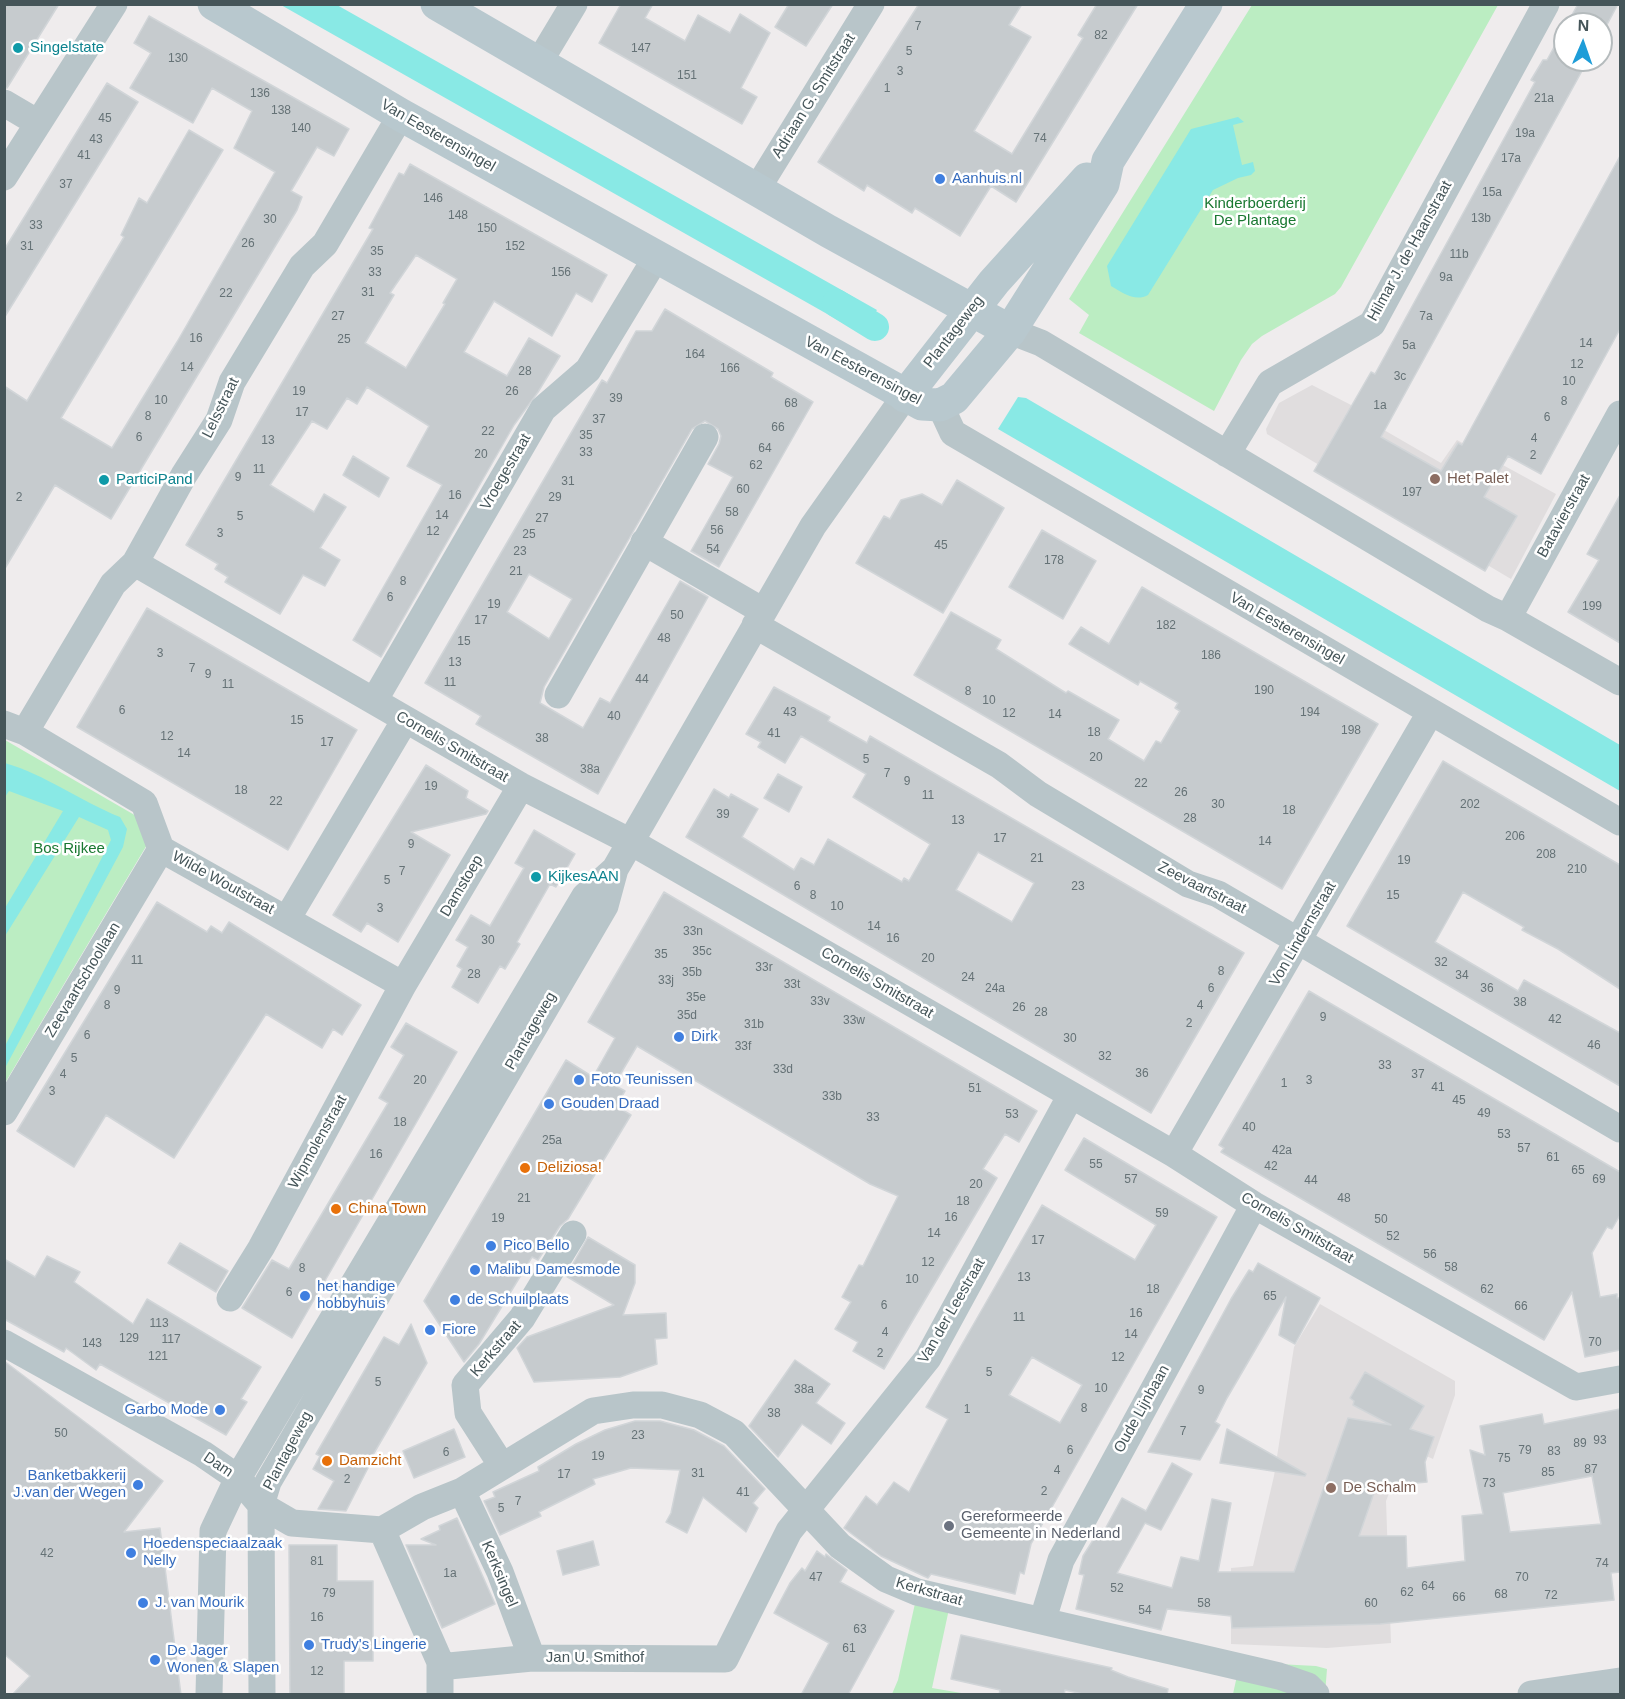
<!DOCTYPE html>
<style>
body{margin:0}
#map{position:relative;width:1625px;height:1699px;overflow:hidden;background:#efeced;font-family:Arial,sans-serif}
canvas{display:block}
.frame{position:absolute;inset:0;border:6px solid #455559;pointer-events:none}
.north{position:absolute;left:1553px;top:12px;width:60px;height:60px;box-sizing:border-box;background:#fff;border:2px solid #b5bbbd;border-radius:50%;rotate:2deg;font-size:16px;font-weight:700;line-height:24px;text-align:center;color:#455559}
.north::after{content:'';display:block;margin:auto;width:21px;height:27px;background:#1e9dd8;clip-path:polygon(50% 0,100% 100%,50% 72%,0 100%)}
</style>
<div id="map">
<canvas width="1625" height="1699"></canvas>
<div class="frame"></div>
<div class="north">N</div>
</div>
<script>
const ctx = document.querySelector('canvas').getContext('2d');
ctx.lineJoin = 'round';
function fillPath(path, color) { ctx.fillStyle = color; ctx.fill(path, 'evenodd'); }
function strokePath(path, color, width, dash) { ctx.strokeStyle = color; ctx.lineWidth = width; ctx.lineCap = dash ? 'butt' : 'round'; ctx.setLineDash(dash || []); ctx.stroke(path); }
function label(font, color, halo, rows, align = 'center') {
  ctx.font = font + ' Arial,sans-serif'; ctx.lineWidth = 5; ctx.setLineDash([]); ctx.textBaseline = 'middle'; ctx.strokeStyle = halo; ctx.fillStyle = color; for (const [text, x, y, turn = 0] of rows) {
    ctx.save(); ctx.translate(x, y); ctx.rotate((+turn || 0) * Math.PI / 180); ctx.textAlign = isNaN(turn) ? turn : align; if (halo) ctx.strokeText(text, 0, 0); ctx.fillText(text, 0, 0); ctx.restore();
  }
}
fillPath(new Path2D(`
 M1312 385 1355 407 1353 412 1441 463 1457 440 1556 494 1511 579 1267 434 1266 429 1279 403Z
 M1320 1304 1455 1381V1395L1433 1459 1407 1447 1386 1501 1391 1643 1327 1648 1231 1644V1568L1253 1566 1274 1476 1294 1347Z`), '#e0ddde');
fillPath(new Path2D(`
 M1252 5H1498L1341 287 1335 294 1262 336 1252 344 1241 360 1214 411 1079 333 1089 315 1069 299Z
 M5 740 157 828 5 1083Z
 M916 1599 949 1609 932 1688 967 1694H892L898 1680Z
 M1240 1662 1316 1666 1327 1669 1325 1694H1233Z`), '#bbedc2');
fillPath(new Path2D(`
 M281 5H337L877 310 864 329 859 332Z
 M1238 117 1244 122 1233 125 1242 165 1253 162 1255 171 1251 175 1238 178 1213 190 1148 295C1135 302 1123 293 1111 286L1107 266 1191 129Z
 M1018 397 1026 398 1620 745V791L998 429Z
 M5 763C46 775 80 801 120 817L127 829 123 847 5 1068V1046L111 840 108 830 79 817 5 936V908L63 811 9 791 5 797Z`), '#89e9e5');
strokePath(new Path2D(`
 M836 303 875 327`), '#89e9e5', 28);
const building = new Path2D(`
 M4 4H59L7 88 4 87Z
 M621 4H653L645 18 685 41 698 15 730 33 740 14 770 33 741 88 757 97 742 124 599 43Z
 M789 4H833L806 46 775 27Z
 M919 4H1022L1009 25 1031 37 974 131 1012 154 1083 38 1078 35 1097 4H1138L1016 202 991 186 960 236 915 208 912 213 867 185 864 191 818 162Z
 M1578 4H1618L1601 36V24H1567Z
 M149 16 349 129 334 156 317 147 291 191 302 197 297 210 111 519 55 485 4 570V386L27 401 124 237 121 235 139 198 147 203 189 130 223 150 61 418 112 448 177 342 275 172 234 148 252 111 212 88 193 123 130 88 151 53 134 43Z
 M1565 27V60H1588L1381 437 1441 471 1458 443 1462 445 1620 156V329L1541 474 1508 456 1484 497 1517 516 1485 571 1314 471 1371 372 1375 374 1535 82 1531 80 1543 60H1547Z
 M107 83 138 102 4 318V250Z
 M410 164 607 275 592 302 576 293 552 336 494 301 464 352 507 376 529 338 560 356 538 392 514 425 381 657 353 640 442 485 407 466 429 426 367 387 357 404 347 398 327 429 312 421 270 485 314 512 324 494 346 507 320 548 340 560 325 586 303 575 280 614 225 582 228 577 215 569 218 564 186 545 373 229 369 228 399 173 404 175ZM416 255 457 279 443 303 445 304 406 368 365 343 394 295 390 293Z
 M665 309 773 373 771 377 813 402 719 567 691 551 733 477 708 464 719 444 721 436 718 429 705 421 692 429 544 687 540 703 583 728 600 698 610 703 680 581 708 597 598 794 476 724 481 716 425 683 602 380 607 383 636 331H652ZM529 574 572 599 549 639 507 612Z
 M353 456 389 478 379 497 343 475Z
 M957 480 1004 508 943 613 856 563 884 516 890 519 901 500 922 494 942 505Z
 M1620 495V643L1568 612 1599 560 1587 554Z
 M1042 530 1096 561 1063 619 1009 587Z
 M1142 587 1378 724 1282 889 914 675 951 612 1001 640 996 649 1066 693 1068 691 1119 720 1108 739 1144 761 1156 741 1161 743 1180 711 1175 708 1178 703 1140 681 1138 685 1069 644 1081 627 1109 644Z
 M147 608 357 730 288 850 77 727Z
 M774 687 830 717 828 721 867 743 870 736 1244 953 1151 1113 686 837 714 789 729 798 731 794 758 809 742 837 794 870 801 858 814 865 828 839 902 882 904 878 909 881 930 844 853 797 866 774 801 736 785 763 758 747 761 742 746 734ZM978 852 1034 883 1012 922 956 890Z
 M1443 761 1620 865V989L1558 949 1522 930 1524 927 1463 892 1435 942 1518 991 1524 980 1620 1033V1086L1347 926Z
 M426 765 468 791 466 798 488 811 486 814 411 832 450 855 398 942 367 923 361 932 333 915Z
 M778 774 802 787 789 812 764 798Z
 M534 830 575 854 556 887 550 884 517 942 520 944 505 969 500 966 478 1003 452 987 462 969 457 966 468 947 456 940 471 915 490 926 524 868 515 863Z
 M664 892 1037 1111 1019 1142 1005 1134 983 1169 997 1178 884 1369 853 1351 858 1342 835 1329 851 1302 842 1297 859 1265 863 1266 898 1196 870 1184 637 1046 614 1085 625 1091 616 1106 631 1115 568 1219 560 1226 538 1260 532 1257 479 1344 464 1362 424 1301 566 1060 593 1077 615 1038 588 1022Z
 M157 902 207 932 211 926 222 933 229 922 361 1005 342 1035 333 1029 322 1048 266 1014 174 1158 106 1115 74 1167 17 1131Z
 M1309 991 1620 1172V1215L1612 1229 1607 1227 1592 1253 1600 1297 1617 1294V1298H1620V1350L1585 1357 1572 1292 1544 1340 1221 1152 1224 1148 1219 1145Z
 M406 1023 457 1052 292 1338 242 1308 272 1260 289 1269 388 1103 379 1098 404 1055 391 1047Z
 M1084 1138 1217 1217 1031 1544 1024 1574 1020 1572 1015 1594 931 1574 928 1578 881 1556 844 1528 866 1496 877 1505 894 1482 909 1492 948 1419 926 1407 1042 1205 1135 1260 1156 1225 1065 1170ZM1032 1357 1082 1385 1060 1423 1009 1395Z
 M588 1237 635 1265V1283L623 1315 666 1313 667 1338 655 1339 657 1364 620 1377 534 1382 517 1348 527 1337 614 1305 566 1276Z
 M180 1243 228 1271 216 1292 168 1263Z
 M47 1256 80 1272 74 1282 133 1324 147 1299 261 1367 241 1399 247 1402 226 1435 100 1364 96 1370 66 1348 64 1352 4 1319V1259L35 1277Z
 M1258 1263 1320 1298 1295 1344 1279 1335 1286 1297 1227 1398 1215 1422 1220 1425 1200 1460 1148 1452 1231 1299 1249 1270 1253 1272Z
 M411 1324 427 1363 367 1465 370 1464 346 1511 318 1509 334 1481 313 1469 320 1456 316 1454 384 1337 399 1345Z
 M795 1360 830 1384 816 1403 845 1423 831 1444 802 1424 778 1457 749 1426Z
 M4 1361 163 1481 124 1532 160 1528 181 1695H12L30 1676 4 1654Z
 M1365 1372 1424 1406 1410 1429 1434 1437 1425 1462 1427 1482 1384 1486 1377 1484 1359 1536H1406L1407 1568 1465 1561 1462 1516 1483 1514 1470 1450 1485 1455 1480 1426 1542 1414 1544 1424 1620 1409V1572L1611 1573 1614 1600 1380 1624 1232 1628 1231 1616 1167 1609 1161 1630 1076 1609 1084 1575 1079 1574 1083 1556 1100 1529 1104 1531 1122 1498 1146 1511 1172 1463 1192 1474 1161 1530 1145 1523 1117 1573 1172 1588 1181 1557 1199 1561 1212 1499 1231 1503 1218 1572H1294L1348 1418 1391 1425 1353 1405 1354 1401 1350 1398ZM1592 1476 1601 1524 1510 1532 1503 1493Z
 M635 1421H660L694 1430 724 1446 765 1489 753 1503 758 1508 746 1532 703 1497 687 1533 666 1522 671 1513 680 1470 631 1468 593 1479 595 1484 539 1512 541 1516 500 1535 484 1501 495 1497 493 1492 539 1471 538 1467 576 1444 605 1430Z
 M454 1429 465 1457 414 1478 403 1451Z
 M1227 1429 1306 1474 1305 1476 1220 1463Z
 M457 1518 495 1604 442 1628 406 1545H436L421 1539 440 1530 439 1526Z
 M593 1541 599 1565 563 1575 557 1551Z
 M289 1545H337V1581H373V1661H344V1695H290Z
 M817 1551 825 1557 826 1554 847 1570 840 1582 894 1611 848 1695H801L829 1643 774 1613 790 1583 802 1568 805 1571Z
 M961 1635 1112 1668 1111 1670 1128 1677 1168 1689 1167 1695H1087L1065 1690 1064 1695H999L1000 1690 951 1679Z`);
fillPath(building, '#c6cbce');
strokePath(building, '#d1d5d8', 1.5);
strokePath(new Path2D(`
 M538 64 574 4
 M4 103 38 123
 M4 177 114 4
 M757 189 871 4
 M1010 331 1041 343 1488 609 1508 618 1620 682
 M940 405 953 433 1620 822
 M1227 454 1270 383 1372 324 1546 4
 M644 542 763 611
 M135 563 521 786 631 842 1174 1154 1254 1205 1576 1387 1620 1379
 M1508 618 1620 414
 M755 625 999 765 1038 794 1188 884 1218 894 1620 1129
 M558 695 705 437
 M374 701 543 409 588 370 657 256
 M4 724 25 732 144 803 161 849 403 985
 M25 732 113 584 135 563 184 475 219 420 232 382 302 266 325 244 401 115
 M287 919 405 720
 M4 1112 161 849
 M1174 1154 1430 713
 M230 1298 261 1248 403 985 521 786
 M4 1343 203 1454 238 1478 261 1505 292 1523 382 1530 422 1507 462 1491 593 1411 633 1405H662L700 1415 734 1433 840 1546 886 1579 917 1592 1279 1676 1308 1686 1316 1694
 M502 1466 468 1413 465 1385 522 1318 573 1234
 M462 1491 500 1572 532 1658
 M382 1530 440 1662 449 1666 532 1658 725 1659 789 1531 928 1358 1071 1095
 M1043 1619 1061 1560 1254 1205
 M440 1662V1694
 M209 1694 213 1531 238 1478 585 896 615 869
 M262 1694 261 1505 268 1482 605 906 615 869 813 526 905 396
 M1531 1694 1620 1681`), '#b8c5c9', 27);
strokePath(new Path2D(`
 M214 4 401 115 922 404 940 405 954 398 1010 331 1103 184 1108 161 1206 4
 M437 4 828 231 1010 331
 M905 396 994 282 1087 179`), '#b8c8ce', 33);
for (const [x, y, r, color] of [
 [18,48,6,"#0f9aa8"],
 [940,179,6,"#3f7fe0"],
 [1435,479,6,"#8d6e63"],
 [104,480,6,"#0f9aa8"],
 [536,877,6,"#0f9aa8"],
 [679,1037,6,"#3f7fe0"],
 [579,1080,6,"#3f7fe0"],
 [549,1104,6,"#3f7fe0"],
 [525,1168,6,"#e8710a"],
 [336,1209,6,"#e8710a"],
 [491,1246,6,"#3f7fe0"],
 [475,1270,6,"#3f7fe0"],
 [305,1296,6,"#3f7fe0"],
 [455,1300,6,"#3f7fe0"],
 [430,1330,6,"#3f7fe0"],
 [220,1410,6,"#3f7fe0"],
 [327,1461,6,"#e8710a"],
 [138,1485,6,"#3f7fe0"],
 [1331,1488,6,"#8d6e63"],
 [949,1526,6,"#6b7280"],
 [131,1553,6,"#3f7fe0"],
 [143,1603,6,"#3f7fe0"],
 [309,1645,6,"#3f7fe0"],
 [155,1660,6,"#3f7fe0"]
]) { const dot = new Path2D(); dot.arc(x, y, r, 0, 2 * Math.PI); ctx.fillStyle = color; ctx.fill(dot); strokePath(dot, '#fff', 2); }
label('12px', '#657276', null, [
 ["7",918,27],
 ["82",1101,36],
 ["147",641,49],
 ["5",909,52],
 ["130",178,59],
 ["3",900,72],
 ["151",687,76],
 ["1",887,89],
 ["136",260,94],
 ["21a",1544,99],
 ["138",281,111],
 ["45",105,119],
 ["140",301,129],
 ["19a",1525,134],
 ["74",1040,139],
 ["43",96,140],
 ["41",84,156],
 ["17a",1511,159],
 ["37",66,185],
 ["15a",1492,193],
 ["146",433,199],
 ["148",458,216],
 ["13b",1481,219],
 ["30",270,220],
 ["33",36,226],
 ["150",487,229],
 ["26",248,244],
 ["31",27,247],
 ["152",515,247],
 ["35",377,252],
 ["11b",1459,255],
 ["33",375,273],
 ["156",561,273],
 ["9a",1446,278],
 ["31",368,293],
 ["22",226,294],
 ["27",338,317],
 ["7a",1426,317],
 ["16",196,339],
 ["25",344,340],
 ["14",1586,344],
 ["5a",1409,346],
 ["164",695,355],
 ["12",1577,365],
 ["14",187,368],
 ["166",730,369],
 ["28",525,372],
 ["3c",1400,377],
 ["10",1569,382],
 ["19",299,392],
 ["26",512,392],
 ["39",616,399],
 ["10",161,401],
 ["8",1564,402],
 ["68",791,404],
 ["1a",1380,406],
 ["17",302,413],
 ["8",148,417],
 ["6",1547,418],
 ["37",599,420],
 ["66",778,428],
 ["22",488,432],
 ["35",586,436],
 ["6",139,438],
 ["4",1534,439],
 ["13",268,441],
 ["64",765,449],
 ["33",586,453],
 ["20",481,455],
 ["2",1533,456],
 ["62",756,466],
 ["11",259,470],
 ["9",238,478],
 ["31",568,482],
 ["60",743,490],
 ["197",1412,493],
 ["16",455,496],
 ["2",19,498],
 ["29",555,498],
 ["58",732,513],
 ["14",442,516],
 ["5",240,517],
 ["27",542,519],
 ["56",717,531],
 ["12",433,532],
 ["3",220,534],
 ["25",529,535],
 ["45",941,546],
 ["54",713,550],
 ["23",520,552],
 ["178",1054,561],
 ["21",516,572],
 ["8",403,582],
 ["6",390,598],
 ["19",494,605],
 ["199",1592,607],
 ["50",677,616],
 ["17",481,621],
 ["182",1166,626],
 ["48",664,639],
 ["15",464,642],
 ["3",160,654],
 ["186",1211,656],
 ["13",455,663],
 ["7",192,669],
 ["9",208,675],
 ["44",642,680],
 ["11",450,683],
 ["11",228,685],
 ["190",1264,691],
 ["8",968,692],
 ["10",989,701],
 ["6",122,711],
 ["43",790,713],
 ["194",1310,713],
 ["12",1009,714],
 ["14",1055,715],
 ["40",614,717],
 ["15",297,721],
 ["198",1351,731],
 ["18",1094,733],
 ["41",774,734],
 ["12",167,737],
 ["38",542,739],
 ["17",327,743],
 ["14",184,754],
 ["20",1096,758],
 ["5",866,760],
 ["38a",590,770],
 ["7",887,774],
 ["9",907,782],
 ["22",1141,784],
 ["19",431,787],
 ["18",241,791],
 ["26",1181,793],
 ["11",928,796],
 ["22",276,802],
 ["30",1218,805],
 ["202",1470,805],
 ["18",1289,811],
 ["39",723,815],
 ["28",1190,819],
 ["13",958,821],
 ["206",1515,837],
 ["17",1000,839],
 ["14",1265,842],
 ["9",411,845],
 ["208",1546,855],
 ["21",1037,859],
 ["19",1404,861],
 ["210",1577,870],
 ["7",402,872],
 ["5",387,881],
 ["6",797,887],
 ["23",1078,887],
 ["8",813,896],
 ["15",1393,896],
 ["10",837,907],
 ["3",380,909],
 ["14",874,927],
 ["33n",693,932],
 ["16",893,939],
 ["30",488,941],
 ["35c",702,952],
 ["35",661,955],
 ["20",928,959],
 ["11",137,961],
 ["32",1441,963],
 ["33r",764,968],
 ["8",1221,972],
 ["35b",692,973],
 ["28",474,975],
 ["34",1462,976],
 ["24",968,978],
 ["33j",666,981],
 ["33t",792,985],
 ["24a",995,989],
 ["6",1211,989],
 ["36",1487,989],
 ["9",117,991],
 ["35e",696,998],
 ["33v",820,1002],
 ["38",1520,1003],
 ["8",107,1006],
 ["4",1200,1006],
 ["26",1019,1008],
 ["28",1041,1013],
 ["35d",687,1016],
 ["9",1323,1018],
 ["42",1555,1020],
 ["33w",854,1021],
 ["2",1189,1024],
 ["31b",754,1025],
 ["6",87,1036],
 ["30",1070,1039],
 ["46",1594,1046],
 ["33f",743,1047],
 ["32",1105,1057],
 ["5",74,1059],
 ["33",1385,1066],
 ["33d",783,1070],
 ["36",1142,1074],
 ["4",63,1075],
 ["37",1418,1075],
 ["20",420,1081],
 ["3",1309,1081],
 ["1",1284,1084],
 ["41",1438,1088],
 ["51",975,1089],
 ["3",52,1092],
 ["33b",832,1097],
 ["45",1459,1101],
 ["49",1484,1114],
 ["53",1012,1115],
 ["33",873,1118],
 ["18",400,1123],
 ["40",1249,1128],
 ["53",1504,1135],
 ["25a",552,1141],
 ["57",1524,1149],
 ["42a",1282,1151],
 ["16",376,1155],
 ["61",1553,1158],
 ["55",1096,1165],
 ["42",1271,1167],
 ["65",1578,1171],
 ["57",1131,1180],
 ["69",1599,1180],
 ["44",1311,1181],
 ["20",976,1185],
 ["21",524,1199],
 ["48",1344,1199],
 ["18",963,1202],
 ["59",1162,1214],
 ["16",951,1218],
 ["19",498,1219],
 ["50",1381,1220],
 ["14",934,1234],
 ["52",1393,1237],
 ["17",1038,1241],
 ["56",1430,1255],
 ["12",928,1263],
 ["58",1451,1268],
 ["8",302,1269],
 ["13",1024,1278],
 ["10",912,1280],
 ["18",1153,1290],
 ["62",1487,1290],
 ["6",289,1293],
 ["65",1270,1297],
 ["6",884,1306],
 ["66",1521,1307],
 ["16",1136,1314],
 ["11",1019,1318],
 ["113",159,1324],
 ["4",885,1333],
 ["14",1131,1335],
 ["129",129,1339],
 ["117",171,1340],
 ["70",1595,1343],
 ["143",92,1344],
 ["2",880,1354],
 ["121",158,1357],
 ["12",1118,1358],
 ["5",989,1373],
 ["5",378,1383],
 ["10",1101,1389],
 ["38a",804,1390],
 ["9",1201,1391],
 ["8",1084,1409],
 ["1",967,1410],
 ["38",774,1414],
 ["7",1183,1432],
 ["50",61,1434],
 ["23",638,1436],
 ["93",1600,1441],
 ["89",1580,1444],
 ["6",1070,1451],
 ["79",1525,1451],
 ["83",1554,1452],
 ["6",446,1453],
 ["19",598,1457],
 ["75",1504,1459],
 ["87",1591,1470],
 ["4",1057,1471],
 ["85",1548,1473],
 ["31",698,1474],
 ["17",564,1475],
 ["2",347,1480],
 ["73",1489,1484],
 ["2",1044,1492],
 ["41",743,1493],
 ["7",518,1502],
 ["5",501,1509],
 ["42",47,1554],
 ["81",317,1562],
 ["74",1602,1564],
 ["1a",450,1574],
 ["47",816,1578],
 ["70",1522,1578],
 ["64",1428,1587],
 ["52",1117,1589],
 ["62",1407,1593],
 ["79",329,1594],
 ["68",1501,1595],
 ["72",1551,1596],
 ["66",1459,1598],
 ["58",1204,1604],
 ["60",1371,1604],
 ["54",1145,1611],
 ["16",317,1618],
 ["63",860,1630],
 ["61",849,1649],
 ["12",317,1672]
]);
label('15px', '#0d838f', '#fff', [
 ["Singelstate",30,48],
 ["ParticiPand",116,480],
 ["KijkesAAN",548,877]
], 'left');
label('15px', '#455559', '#fff', [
 ["Adriaan G. Smitstraat",814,96,-58],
 ["Van Eesterensingel",438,136,30],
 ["Hilmar J. de Haanstraat",1410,251,-61],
 ["Plantageweg",954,332,-52],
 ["Van Eesterensingel",863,371,28],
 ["Lelsstraat",221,408,-64],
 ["Vroegestraat",506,472,-60],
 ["Batavierstraat",1564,516,-61],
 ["Van Eesterensingel",1287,629,30],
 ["Cornelis Smitstraat",452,747,30],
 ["Wilde Woutstraat",223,883,29],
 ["Damstoep",462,886,-59],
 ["Zeevaartstraat",1202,888,27],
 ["Von Lindernstraat",1303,934,-60],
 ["Zeevaartschoollaan",83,980,-59],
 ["Cornelis Smitstraat",877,983,30],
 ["Plantageweg",531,1031,-60],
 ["Wipmolenstraat",318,1142,-61],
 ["Cornelis Smitstraat",1297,1228,30],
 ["Van der Leestraat",952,1311,-60],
 ["Kerkstraat",496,1349,-49],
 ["Oude Lijnbaan",1142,1409,-61],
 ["Plantageweg",288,1451,-62],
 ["Dam",218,1465,34],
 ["Kerksingel",499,1574,67],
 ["Kerkstraat",929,1592,16],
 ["Jan U. Smithof",595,1658]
]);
label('15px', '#366cbe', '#fff', [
 ["Aanhuis.nl",952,179],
 ["Dirk",691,1037],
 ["Foto Teunissen",591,1080],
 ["Gouden Draad",561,1104],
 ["Pico Bello",503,1246],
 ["Malibu Damesmode",487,1270],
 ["het handige",317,1287],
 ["hobbyhuis",317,1304],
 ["de Schuilplaats",467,1300],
 ["Fiore",442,1330],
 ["Garbo Mode",208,1410,"right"],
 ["Banketbakkerij",126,1476,"right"],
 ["J.van der Wegen",126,1493,"right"],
 ["Hoedenspeciaalzaak",143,1544],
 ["Nelly",143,1561],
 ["J. van Mourik",155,1603],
 ["Trudy's Lingerie",321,1645],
 ["De Jager",167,1651],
 ["Wonen & Slapen",167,1668]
], 'left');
label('15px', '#197831', '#fff', [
 ["Kinderboerderij",1255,204],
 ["De Plantage",1255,221],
 ["Bos Rijkee",69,849]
]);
label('15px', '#785e54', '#fff', [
 ["Het Palet",1447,479],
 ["De Schalm",1343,1488]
], 'left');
label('15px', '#c56008', '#fff', [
 ["Deliziosa!",537,1168],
 ["China Town",348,1209],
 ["Damzicht",339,1461]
], 'left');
label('15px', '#5b616d', '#fff', [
 ["Gereformeerde",961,1517],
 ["Gemeente in Nederland",961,1534]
], 'left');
</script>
